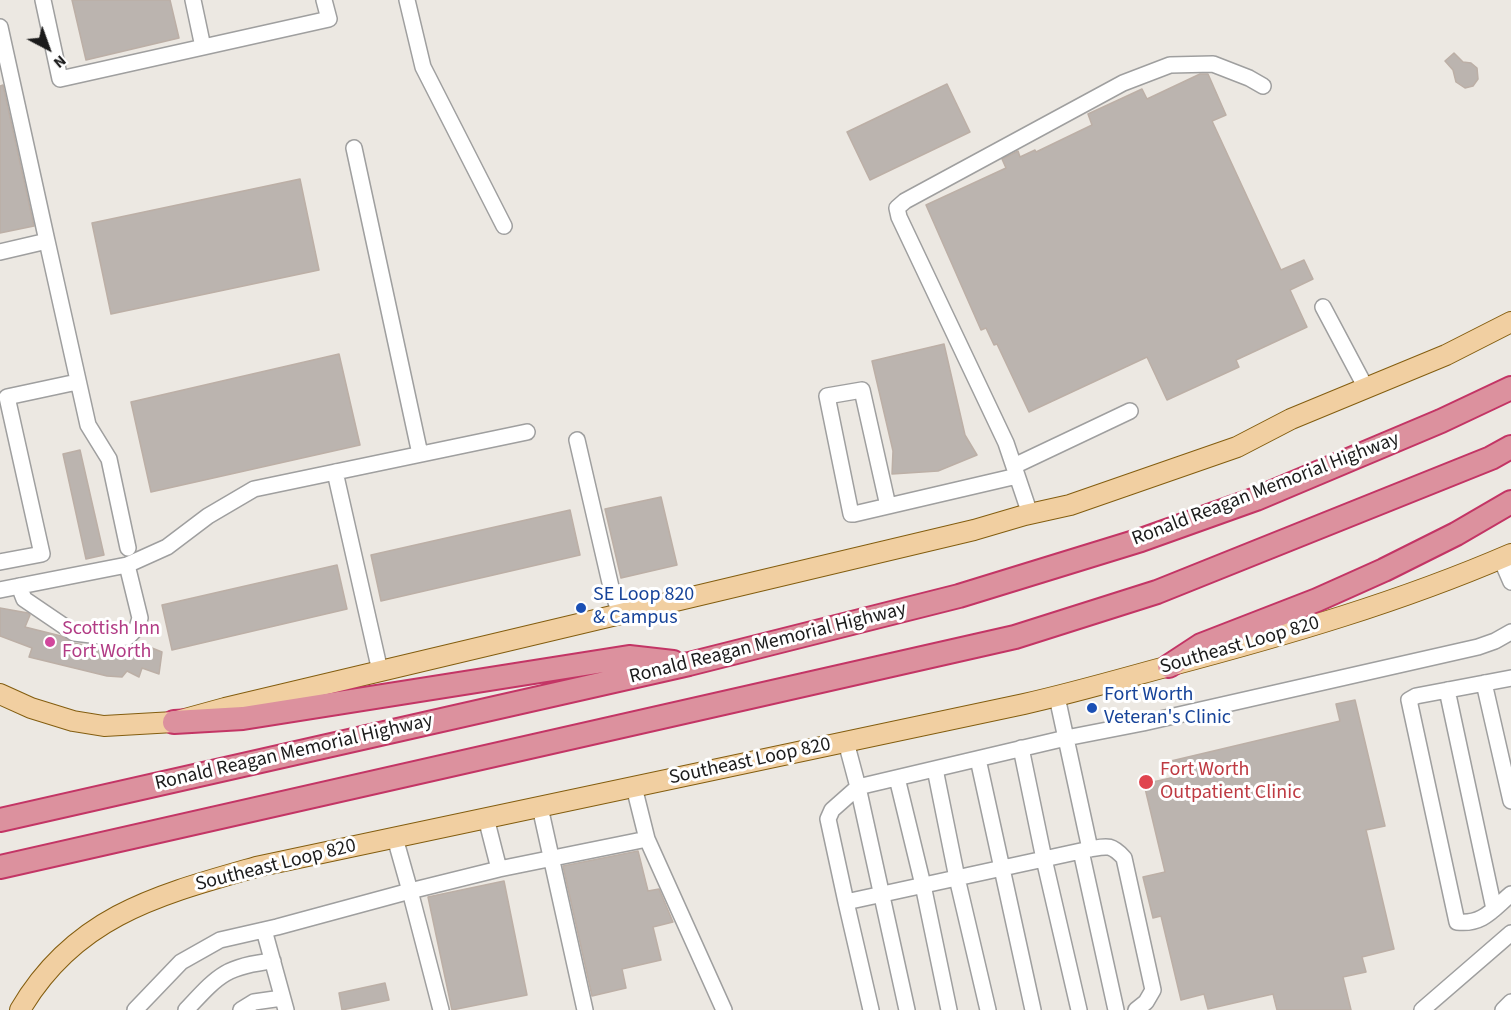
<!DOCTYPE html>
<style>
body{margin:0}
#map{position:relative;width:1511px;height:1010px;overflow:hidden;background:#ece8e2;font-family:"Source Sans 3",sans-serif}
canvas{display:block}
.north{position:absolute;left:18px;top:18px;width:60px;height:60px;-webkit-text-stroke:4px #fff;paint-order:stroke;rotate:139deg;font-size:16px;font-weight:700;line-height:24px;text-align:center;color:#1b1b1b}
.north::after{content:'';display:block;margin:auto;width:21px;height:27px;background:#1b1b1b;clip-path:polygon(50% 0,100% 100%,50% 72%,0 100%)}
</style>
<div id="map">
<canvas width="1511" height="1010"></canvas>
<div class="north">N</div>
</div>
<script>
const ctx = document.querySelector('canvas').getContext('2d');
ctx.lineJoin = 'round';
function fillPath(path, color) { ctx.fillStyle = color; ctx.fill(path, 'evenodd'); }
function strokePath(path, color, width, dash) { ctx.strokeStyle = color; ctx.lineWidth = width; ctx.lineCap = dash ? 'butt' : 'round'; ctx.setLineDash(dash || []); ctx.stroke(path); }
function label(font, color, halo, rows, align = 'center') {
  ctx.font = font + ' "Source Sans 3",sans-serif'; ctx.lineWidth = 6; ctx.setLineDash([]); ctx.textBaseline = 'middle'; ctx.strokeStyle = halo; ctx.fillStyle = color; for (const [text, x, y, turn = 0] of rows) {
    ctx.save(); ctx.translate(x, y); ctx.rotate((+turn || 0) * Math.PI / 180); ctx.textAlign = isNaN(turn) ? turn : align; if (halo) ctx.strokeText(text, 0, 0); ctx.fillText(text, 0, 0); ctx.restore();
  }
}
const building = new Path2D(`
 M72 0H170L179 38 86 60Z
 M1454 53 1463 62 1471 63 1477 68 1478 79 1473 86 1465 88 1456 82 1453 70 1445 61Z
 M1200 74H1208L1226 115 1212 121 1281 270 1304 260 1313 279 1290 290 1307 327 1236 360 1239 367 1167 400 1147 357 1029 412 997 344 994 345 986 328 981 330 926 205 1006 168 1002 159 1018 151 1020 157 1035 150 1036 152 1092 125 1088 114 1142 89 1147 99Z
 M947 84 970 132 870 180 847 132Z
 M3 85 34 226 0 233V86Z
 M300 179 319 270 111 314 92 223Z
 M944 344 965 435 977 455 938 471 892 474 893 451 872 361Z
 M339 354 360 445 151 492 131 402Z
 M80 450 104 555 86 559 63 454Z
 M661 497 677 565 621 578 605 509Z
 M570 510 580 555 381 601 371 555Z
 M337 565 347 609 172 650 162 605Z
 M0 608 28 613 30 615 25 627 61 636 72 643 125 651 127 647 137 642 162 652 159 674 142 668 139 677 127 671 122 677 107 676 29 657 32 648 0 636Z
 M1355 700 1385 826 1366 830 1394 949 1362 957 1366 972 1343 977 1351 1010H1277L1273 994 1208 1009 1204 994 1181 1000 1161 916 1153 918 1143 877 1165 872 1144 784 1175 777 1171 761 1340 721 1336 704Z
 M638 851 648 891 659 889 673 922 653 927 661 960 622 969 626 988 592 996 563 866Z
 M504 881 527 995 452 1010 428 897Z
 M385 983 389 1000 342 1010 339 993Z`);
fillPath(building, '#bbb4af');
strokePath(building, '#bcafa6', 1.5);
const minor = new Path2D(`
 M43 0 60 79 329 19 324 0
 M193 0 203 47
 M407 0 423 67 504 226
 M0 27 47 241 0 252
 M354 148 420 454
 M47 241 88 425 109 459 128 548
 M1323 307 1366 388
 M577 440 611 587 620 614
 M1014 466 1130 411
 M335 472 380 671
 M888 506 862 390 827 396 851 514H854L1017 476
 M1030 514 1006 443 899 217 897 208 905 201 1123 83 1170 65 1213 64 1249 78 1263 86
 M1501 559 1511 582
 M0 562 42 554 7 397 77 382
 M19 586 24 599 74 633 117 638 128 637 137 628 140 618 127 565
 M0 590 127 565 167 547 208 516 254 489 527 432
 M1511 678 1416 696 1409 700 1457 922C1483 925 1493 909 1511 894
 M1484 683 1511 801
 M1447 690 1494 909
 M846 742 858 787 832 810 828 819 846 902 1090 849 1057 697
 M1021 748 1044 859 1079 1010
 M978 759 1033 1010
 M935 769 957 878 988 1010
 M897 778 923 885 949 1010
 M634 787 647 839 724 1010
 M540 807 585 1010
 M395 838 410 891 499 869 486 818
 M1090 849C1107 846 1111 844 1124 858L1153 990 1146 1002 1136 1010
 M1081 851 1116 1010
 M499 869 647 839
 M846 902 871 1010
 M264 930 286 1010
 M135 1010 181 962 220 940 277 927 410 891 441 1010
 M186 1010C218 976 225 966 273 961
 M241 1010 254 1002 282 998
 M907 1010 858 787 1066 738 1143 723 1478 647 1495 641 1511 632
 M1422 1010 1511 933
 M1503 1010 1511 1002`);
const major = new Path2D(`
 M0 694 31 708 73 721 104 726 174 722 225 708 974 530 1025 515 1070 505 1237 447 1291 419 1446 355 1511 322
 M20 1010C75 916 158 895 256 867L1024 704C1073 693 1121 679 1169 666 1286 635 1400 602 1511 554`);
const highway = new Path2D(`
 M1169 666 1201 645 1317 600 1384 570 1456 534 1511 502
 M174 722 243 718 629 657 673 662
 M0 820 689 664 959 596 1141 540 1256 499 1441 421 1511 388
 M0 867 1015 637 1157 592 1491 458 1511 447`);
strokePath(minor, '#9f9f9f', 18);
strokePath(major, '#835d0f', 22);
strokePath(highway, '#c33565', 26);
strokePath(minor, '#fff', 15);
strokePath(major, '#f1cfa1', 20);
strokePath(highway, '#dc919e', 22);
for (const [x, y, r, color] of [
 [581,608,6,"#1a4fb4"],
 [50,642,6,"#d1479c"],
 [1092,708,6,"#1a4fb4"],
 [1146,782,8,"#e0444e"]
]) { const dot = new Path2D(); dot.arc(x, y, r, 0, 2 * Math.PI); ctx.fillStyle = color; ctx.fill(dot); strokePath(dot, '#fff', 2); }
label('20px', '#1b1b1b', '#fff', [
 ["Ronald Reagan Memorial Highway",1266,490,-21],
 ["Ronald Reagan Memorial Highway",768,644,-14],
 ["Southeast Loop 820",1240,646,-16],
 ["Ronald Reagan Memorial Highway",294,753,-13],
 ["Southeast Loop 820",750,762,-12],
 ["Southeast Loop 820",276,866,-14]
]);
label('20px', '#164399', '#fff', [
 ["SE Loop 820",593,596],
 ["& Campus",593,619],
 ["Fort Worth",1104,696],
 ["Veteran's Clinic",1104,719]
], 'left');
label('20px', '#b23c85', '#fff', [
 ["Scottish Inn",62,630],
 ["Fort Worth",62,653]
], 'left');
label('20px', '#be3a42', '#fff', [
 ["Fort Worth",1160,771],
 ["Outpatient Clinic",1160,794]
], 'left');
</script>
